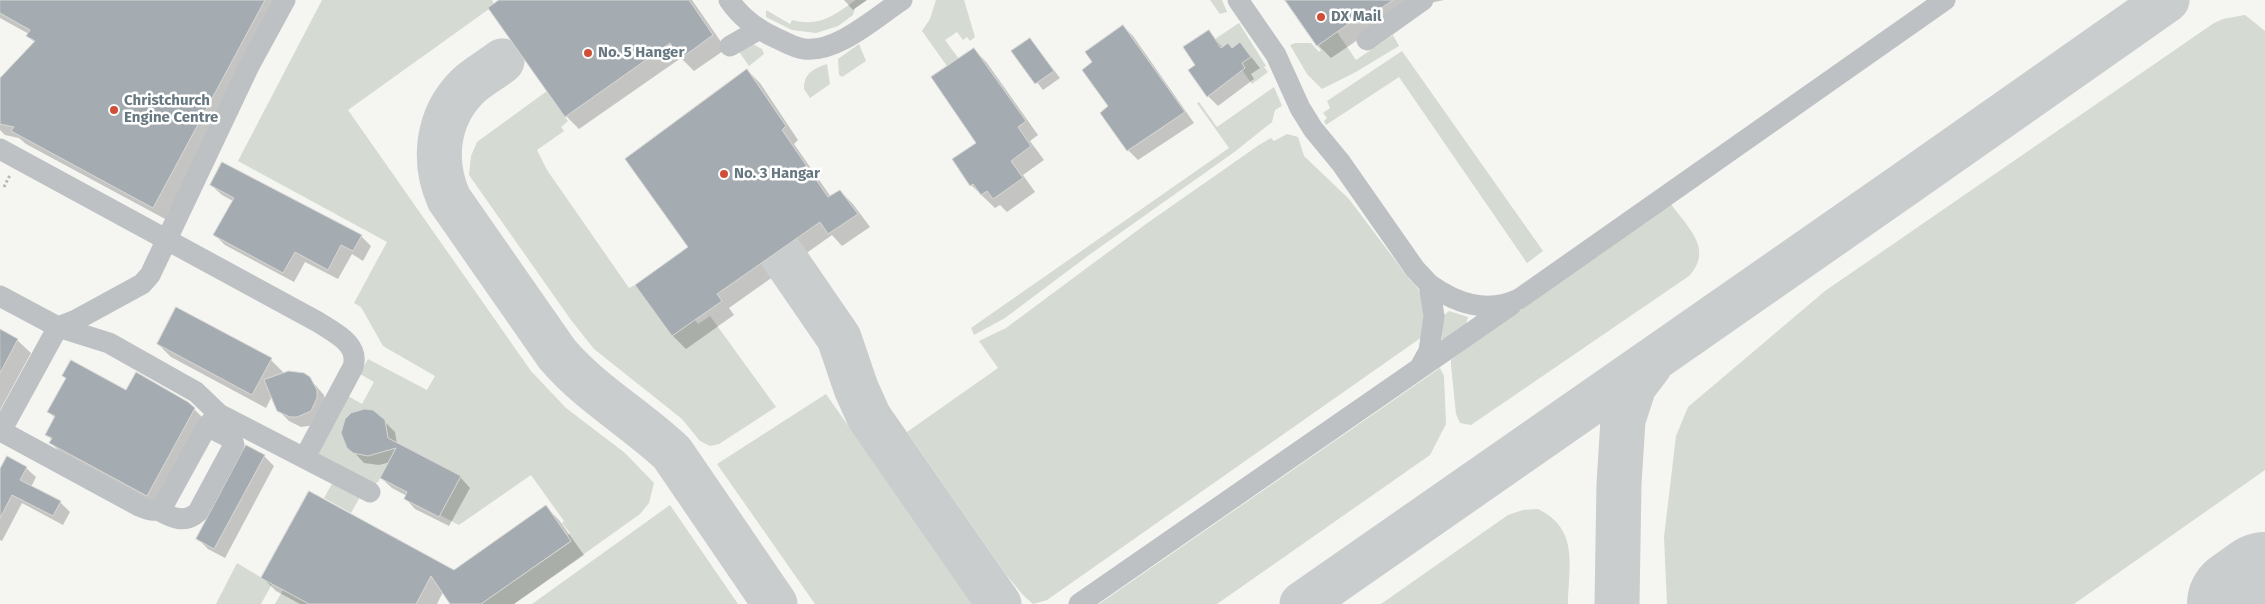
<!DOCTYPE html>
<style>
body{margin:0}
canvas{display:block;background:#f5f5f2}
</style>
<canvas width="2265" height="604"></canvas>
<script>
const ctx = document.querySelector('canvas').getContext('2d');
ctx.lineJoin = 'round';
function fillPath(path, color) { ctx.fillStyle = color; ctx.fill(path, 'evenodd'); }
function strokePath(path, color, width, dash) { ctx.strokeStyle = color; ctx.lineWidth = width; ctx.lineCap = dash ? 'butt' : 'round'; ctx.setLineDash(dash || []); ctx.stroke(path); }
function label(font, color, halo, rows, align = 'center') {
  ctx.font = font + ' "Fira Sans",sans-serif'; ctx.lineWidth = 5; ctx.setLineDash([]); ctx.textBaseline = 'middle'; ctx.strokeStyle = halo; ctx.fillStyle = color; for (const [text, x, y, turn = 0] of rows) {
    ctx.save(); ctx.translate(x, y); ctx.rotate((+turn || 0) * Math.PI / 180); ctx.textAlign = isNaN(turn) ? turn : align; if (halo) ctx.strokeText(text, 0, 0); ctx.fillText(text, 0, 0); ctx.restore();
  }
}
fillPath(new Path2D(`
 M322 0H492L494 4 489 9 348 110 531 371 566 408 625 453 654 483 649 503 640 514 514 604H481L571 542 567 536 570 533 562 523 564 521 531 475 459 525 440 515 398 444 378 482 373 485 319 455V450L348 396 362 404 374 382 360 374 368 359 427 390 435 376 383 346 361 307 354 303 387 242 238 161Z
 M856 0H867L855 8 853 15 838 26 816 33 792 30 766 17V10L790 24 792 20C820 27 833 16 856 0Z
 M936 0H964L975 37 970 41 967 37 963 40 957 32 945 40 959 59 947 66 922 31 930 19Z
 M1210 0H1222L1227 12 1220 14Z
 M2245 15 2265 31V470L2074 604H1667L1664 537 1676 436 1688 407 1825 291 2214 23 2223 19Z
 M1239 23 1266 66 1264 67 1268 72 1252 84 1242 70 1245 68 1242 63 1250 57 1240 42 1231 48 1228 43 1220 48 1215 39Z
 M1337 32 1356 60 1393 35 1399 46 1354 73 1322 89 1307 74 1290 45 1295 43H1311L1319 52 1321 50 1317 46Z
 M751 43 762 49 764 54 749 66 737 49Z
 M859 44 866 61 842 77 839 75 838 59Z
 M1402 51 1543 251 1527 263 1399 77 1326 125 1324 121 1327 118 1323 113 1330 108 1327 101Z
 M827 64 830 84 810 98 804 89C804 73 813 69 827 64Z
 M1274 87 1282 106 1275 110 1272 122 1233 153 1089 255 1005 318 974 335 971 328 1229 148 1197 103 1199 102 1217 127Z
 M547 91 568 121 561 127 564 131 537 150 547 170 629 288 635 285 672 336 695 320 698 324 710 316 776 407 719 444 710 446 700 441 682 419 594 349 571 320 469 175 471 156 477 142Z
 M1287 134 1298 137 1304 156 1349 199 1410 280C1428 294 1424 317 1422 337L1047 600 1033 604 1022 594 1005 573 907 432 998 368 979 341 1006 328 1146 224 1259 145 1271 138 1274 141Z
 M1671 204C1688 228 1714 249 1689 276L1471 425 1460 423 1456 414 1451 365V360L1457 355Z
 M1449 311 1468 317 1465 328 1447 341 1442 339 1443 316Z
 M1440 368 1444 376 1446 424 1430 455 1217 604H1099Z
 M826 394 971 602 972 604H815L717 464Z
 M333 482 360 497 351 513 324 498Z
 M670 505 738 604H532Z
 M1538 509C1579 529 1569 565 1568 604H1381L1508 515 1523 510Z
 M237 563 272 584 261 604H216Z
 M283 590 309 604H275Z`), '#d5dad2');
fillPath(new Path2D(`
 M0 0H285L167 220 26 144 19 138 5 135 0 130V82L35 43 28 36 29 34 0 18Z
 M501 0H692L726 49 694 71 681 58 579 129 566 116Z
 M844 0H867L853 10Z
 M1291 0H1444L1430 3 1368 33 1331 58 1318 45Z
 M1123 26 1133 36 1194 123 1138 160 1128 150 1110 106Z
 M1209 32 1223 48H1232L1240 43 1260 68 1251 74 1254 79 1218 106 1208 96 1197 65Z
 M1030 39 1060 78 1043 90 1013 51Z
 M974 49 987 63 1038 135 1030 141 1044 160 1023 175 1035 192 1007 212 1000 205 995 208 971 185 978 143Z
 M747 70 760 83 798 140 794 144 831 197 840 191 853 204 870 227 842 246 832 235 729 308 734 315 686 349 673 336 637 285 689 247Z
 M211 185 361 236 371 246 363 261 352 254 338 279 305 262 294 282 225 245 215 235 233 201 222 195Z
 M0 330 17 340 31 353 0 410Z
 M158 344 271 360 285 374 309 378 324 395 327 408 315 425 301 427 289 421 278 410 272 396 266 408 171 357Z
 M64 376 127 392 188 403 208 423 161 509 64 456 51 443 52 440 47 435 56 419 49 412 67 379Z
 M384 421 395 432 397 444 460 477 470 488 449 526 415 509 405 498 407 496 392 488 381 478 390 462 379 465 364 463 344 441 343 426Z
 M264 456 274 466 225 558 208 549 198 539Z
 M26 468 36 477 31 487 60 502 70 512 63 525 22 503 2 541 0 540V472Z
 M546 507 559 520 584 555 514 604H452L443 592 437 604H300L276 591 263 578 454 571Z`), '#0003');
strokePath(new Path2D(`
 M502 61C491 70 477 77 467 87 437 117 432 161 449 199L557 354C590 393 635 418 672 453L775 604
 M782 255 839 338 856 388 869 417 999 604
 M1302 604 1905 184 2167 0
 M1617 604 1619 484 1623 420 1634 386 1650 365`), '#cacdce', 45);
strokePath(new Path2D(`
 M2244 604 2265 589`), '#cacdce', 114);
const building = new Path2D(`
 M0 0H265L153 208 11 131 14 127 0 124V78L35 41 26 36 30 30 0 13Z
 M499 0H689L713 35 680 59 670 43 565 117 488 8Z
 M1285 0H1393L1358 24 1354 20 1317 46Z
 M1123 25 1185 112 1127 151 1100 113 1108 106 1082 70 1092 62 1085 52Z
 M1209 30 1221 48 1228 43 1232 48 1240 42 1251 57 1242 63 1245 68 1207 97 1188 70 1195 65 1183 47Z
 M1030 38 1054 71 1035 84 1011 51Z
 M974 48 1026 121 1018 127 1031 146 1011 161 1023 178 993 199 987 191 981 195 973 184 970 186 952 159 976 143 931 77Z
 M747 69 786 126 782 130 828 197 840 190 858 214 828 234 820 222 717 294 722 301 672 336 635 285 688 247 625 159Z
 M222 162 362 235 353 251 341 245 328 270 295 252 283 273 213 235 234 198 210 185Z
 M176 307 272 358 252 395 157 344Z
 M0 329 18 339 0 373Z
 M71 360 126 390 136 372 188 402 195 408 147 496 49 443 52 438 45 435 55 416 47 412 66 378 62 376Z
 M289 371 304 373 310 377 317 390V398L311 411 297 417H290L277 411 264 380Z
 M365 409 373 410 385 420 388 438 461 476 439 517 404 499 407 492 380 478 396 448 368 456 353 453 347 448 341 433 345 419 351 413Z
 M246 445 265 455 214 549 196 539Z
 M7 456 27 467 20 480 61 501 53 516 12 495 0 518V469Z
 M309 491 454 570 546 505 571 541 481 604H450L431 576 416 604H309L261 578Z`);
fillPath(building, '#a5acb1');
strokePath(building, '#d7d7d5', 1);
strokePath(new Path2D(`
 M4 187 10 175`), '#b7babc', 3, [2.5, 2.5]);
strokePath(new Path2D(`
 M729 0C741 18 756 29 776 38 785 42 794 48 804 49 837 53 876 17 902 0
 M1238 0 1276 55 1300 108 1313 129 1341 163 1415 269 1429 284 1434 316 1429 351 1419 369
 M1367 40 1423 0
 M730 46 758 30
 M0 149 318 322C335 333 360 344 353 367L305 457
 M1429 284C1457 304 1487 314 1519 299L1945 0
 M0 296 58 327 109 343 196 392 219 414 370 492
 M219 414 207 426 163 506C155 513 148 510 139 506L1 431 58 327 76 320 142 284 150 275 249 66 285 0
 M158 510C172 518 185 524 198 512L234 445 232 439 207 426
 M1079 604 1511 305`), '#bdc1c4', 21);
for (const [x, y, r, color] of [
 [1321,17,5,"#d04f38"],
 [588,53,5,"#d04f38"],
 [114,110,5,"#d04f38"],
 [724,174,5,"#d04f38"]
]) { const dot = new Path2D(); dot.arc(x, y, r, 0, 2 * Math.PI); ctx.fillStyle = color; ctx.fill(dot); strokePath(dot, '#fff', 2); }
label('bold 15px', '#677780', '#fff', [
 ["DX Mail",1331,17],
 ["No. 5 Hanger",598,53],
 ["Christchurch",124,101],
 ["Engine Centre",124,118],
 ["No. 3 Hangar",734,174]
], 'left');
</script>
